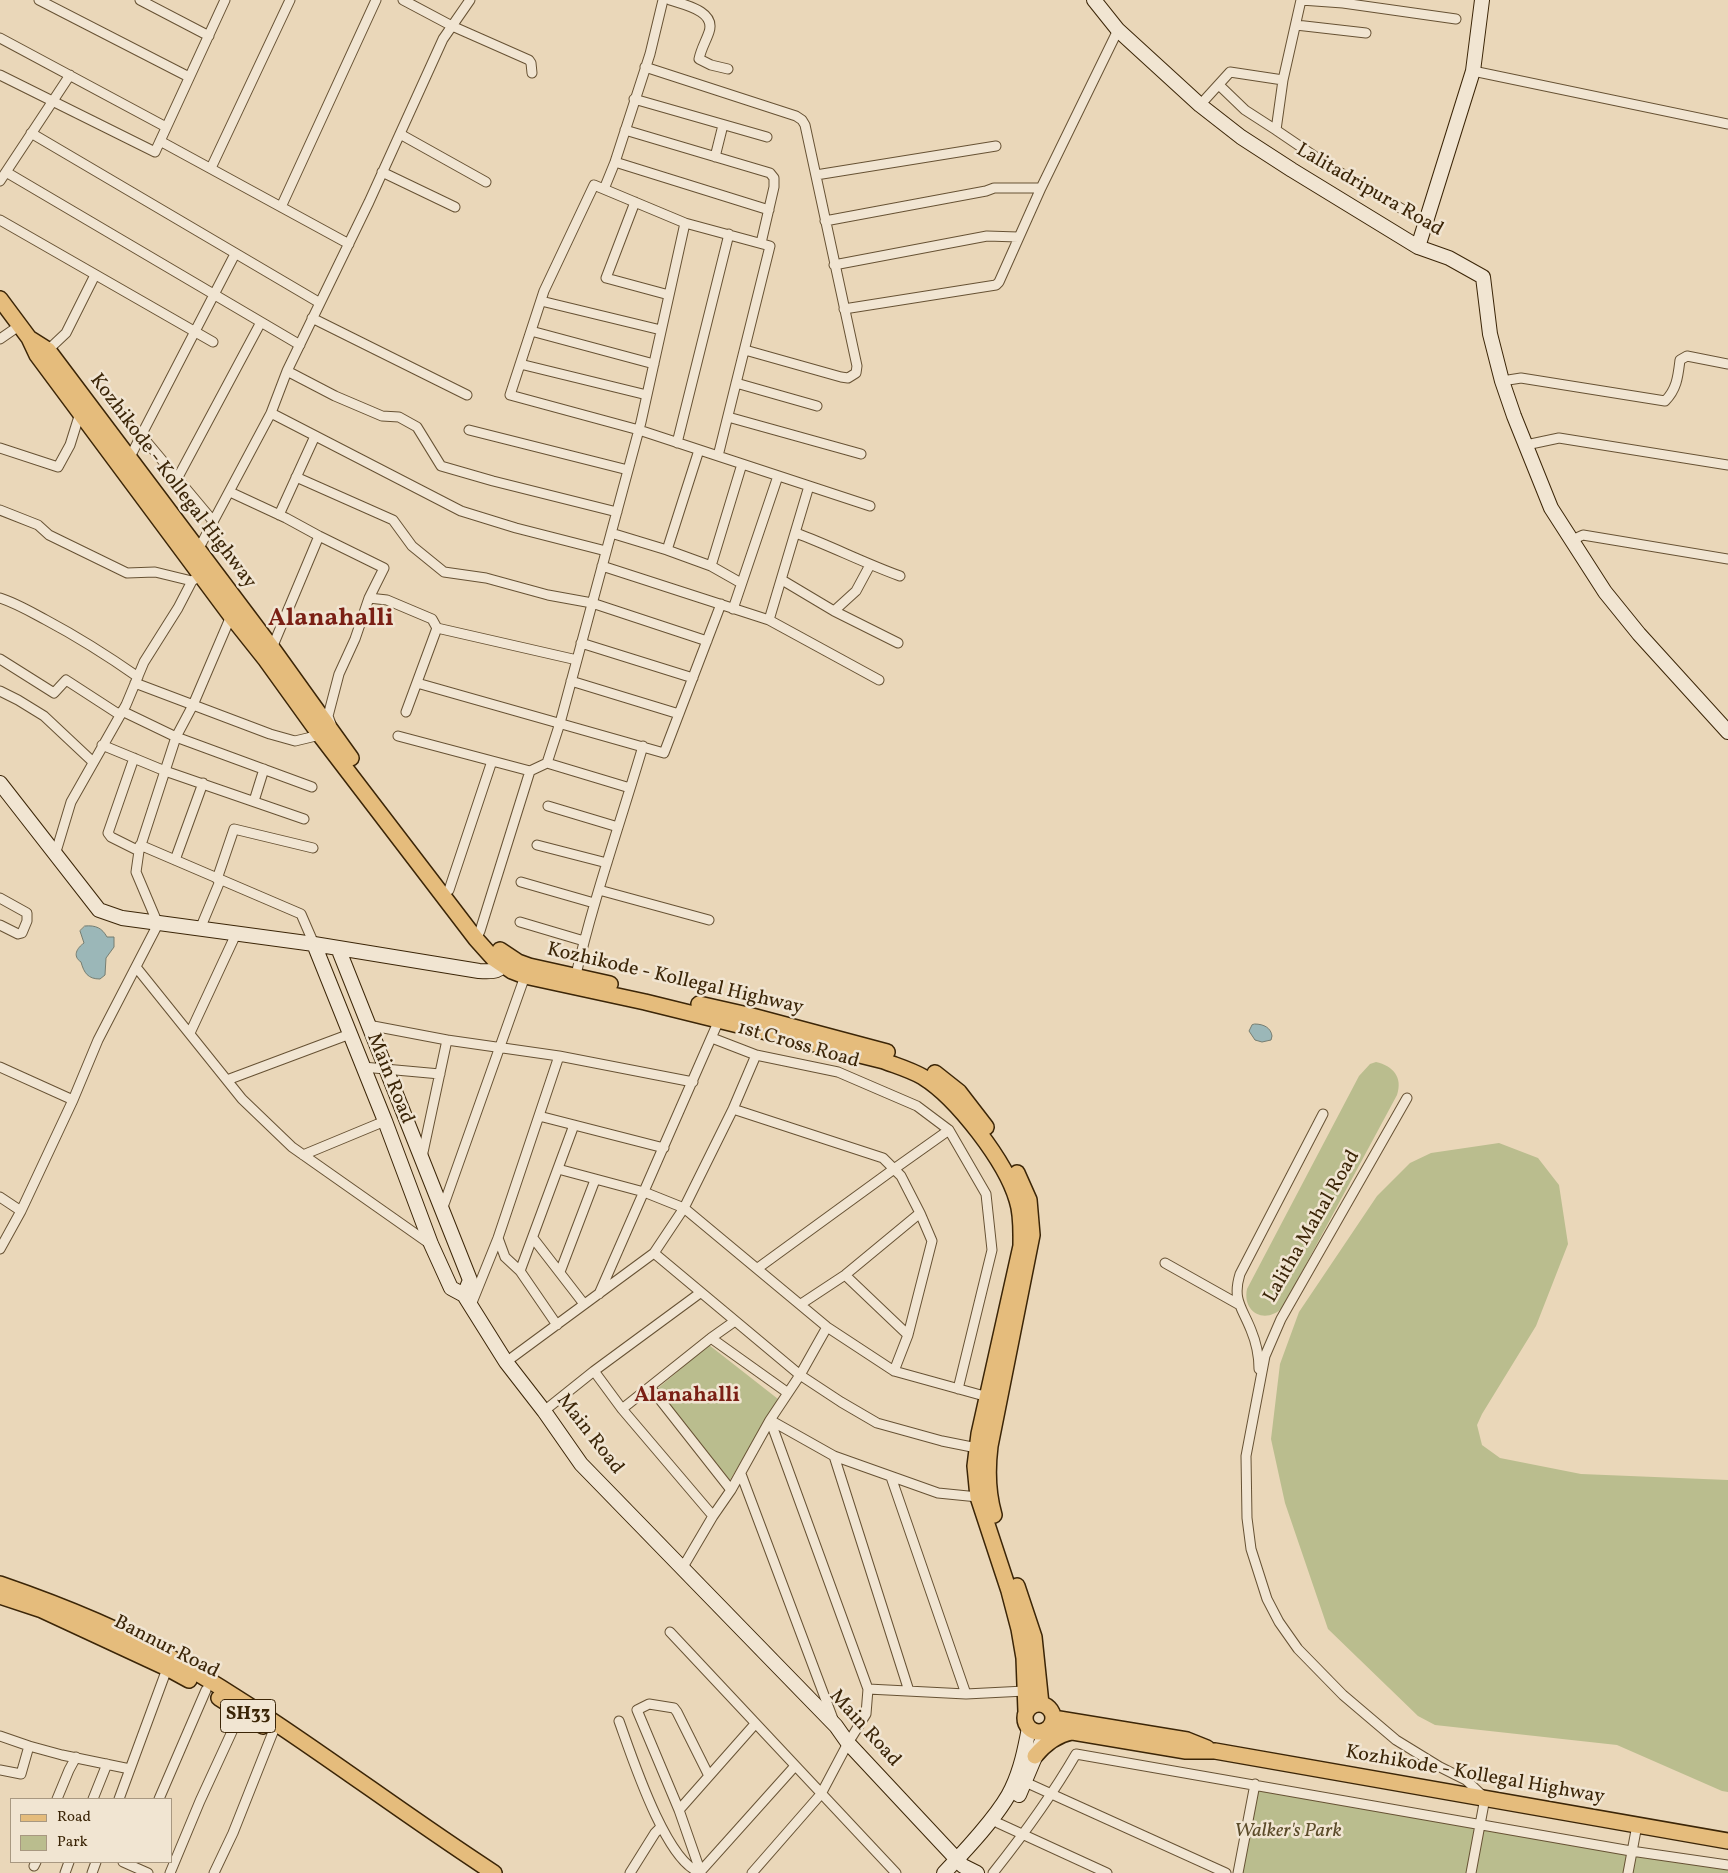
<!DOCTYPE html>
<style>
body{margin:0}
#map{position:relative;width:1728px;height:1873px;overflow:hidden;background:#ead7b9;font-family:Vollkorn,serif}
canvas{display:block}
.legend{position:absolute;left:10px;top:1798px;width:162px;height:65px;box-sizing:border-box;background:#f1e5d2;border:1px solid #a89881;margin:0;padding:6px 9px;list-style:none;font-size:15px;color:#3b2507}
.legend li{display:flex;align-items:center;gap:10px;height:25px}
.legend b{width:25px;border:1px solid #a89881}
</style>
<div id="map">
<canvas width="1728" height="1873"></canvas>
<ul class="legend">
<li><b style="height:6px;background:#e5bc7c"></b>Road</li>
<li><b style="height:14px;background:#babd8e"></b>Park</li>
</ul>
</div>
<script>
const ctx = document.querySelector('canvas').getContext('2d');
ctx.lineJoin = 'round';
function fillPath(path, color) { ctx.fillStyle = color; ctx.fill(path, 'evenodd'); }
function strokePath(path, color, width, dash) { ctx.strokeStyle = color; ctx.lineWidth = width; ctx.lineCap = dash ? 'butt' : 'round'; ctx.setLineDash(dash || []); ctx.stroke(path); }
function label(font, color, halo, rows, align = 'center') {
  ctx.font = font + ' Vollkorn,serif'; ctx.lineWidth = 5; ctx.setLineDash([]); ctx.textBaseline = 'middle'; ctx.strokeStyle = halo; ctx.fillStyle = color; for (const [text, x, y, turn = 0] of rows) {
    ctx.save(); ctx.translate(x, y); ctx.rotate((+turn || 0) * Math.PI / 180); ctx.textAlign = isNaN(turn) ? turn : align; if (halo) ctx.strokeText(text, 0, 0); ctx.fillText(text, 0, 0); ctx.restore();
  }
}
fillPath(new Path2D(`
 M1376 1062C1393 1066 1403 1077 1397 1095L1283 1307C1266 1325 1242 1313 1247 1289L1359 1076 1370 1064Z
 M1499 1143 1538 1158 1559 1185 1568 1244 1536 1326 1482 1414 1477 1425 1482 1445 1500 1458 1581 1474 1728 1480V1792L1722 1791 1617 1745 1435 1725 1418 1716 1328 1629 1285 1503 1271 1439 1280 1364 1299 1312 1377 1196 1410 1163 1431 1153Z
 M709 1345 778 1399 730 1480 657 1389Z
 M1255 1784 1630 1856 1728 1869V1873H1238Z`), '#babd8e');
const water = new Path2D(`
 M85 926C96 925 102 928 107 937H114V947L106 958 105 975 100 979C88 979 84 973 81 962 72 956 77 948 84 943L80 931Z
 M1255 1024C1264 1024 1271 1028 1272 1036L1271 1040 1262 1042 1255 1040 1249 1031 1252 1025Z`);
fillPath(water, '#9bb7b8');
strokePath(water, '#757d71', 1);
const street = new Path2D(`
 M39 0 189 77
 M140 0 209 36
 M403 0 452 26 529 60 531 63 532 73
 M670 0C685 5 716 11 709 32 706 41 701 49 699 59L711 65 728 69
 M1301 0 1343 3V0
 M1343 3 1456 19
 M1296 25 1366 33
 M0 38 166 127
 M645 67 796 116 802 120 805 125 857 366 856 373 848 378 841 377 745 350
 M1473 71 1728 124
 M0 75 155 152 225 0
 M1283 80 1276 130 1329 166 1402 209
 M1219 85 1245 110 1276 130
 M634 99 767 137
 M1200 105 1230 72 1283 80 1301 0
 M625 130 770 173 774 178V187L761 243
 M31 133 320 303
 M400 134 486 182
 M160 141 349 244
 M715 157 723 125
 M615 162 769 210
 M211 168 290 0
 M6 172 300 345
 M382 172 455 207
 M816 175 996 146
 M0 181 70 75
 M604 189 615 162 650 54 663 0
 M635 202 606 278 669 295
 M281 207 376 0
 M0 220 213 342
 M825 221 986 191 994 188H1041
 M834 265 987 236 1018 237
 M541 301 661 330
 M844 309 996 285 999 282 1041 188 1118 30
 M312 318 467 395
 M531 331 654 364
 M0 339 13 330
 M48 350 66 333 95 275
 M520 364 647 395
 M287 371 335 396 382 416 399 417 417 427 441 466 493 481 617 512
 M1502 381 1521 378 1665 401C1677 389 1678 376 1680 360L1687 356 1728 364
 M736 383 817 406
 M271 413 461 511 516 528 606 551
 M728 417 861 454
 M469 430 628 470
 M141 435 213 521
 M677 443 729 234
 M1526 445 1559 438 1728 465
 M0 448 58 467 70 445 80 413
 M718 456 770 246 685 223 594 185 544 291 510 395 639 430 870 506
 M130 457 235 254
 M296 477 393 520 412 546 444 572 486 578 548 595 592 603 707 641
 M177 479 261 322
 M230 492 286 518 319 536 384 568 369 598 355 639 339 674 328 716 331 724
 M0 510 38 525 49 535 127 573 155 572 192 581 195 579
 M279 515 315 436
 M611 533 667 550 711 566 741 583
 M796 533C831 546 864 563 900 576
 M1572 540 1583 535 1728 559
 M198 550 271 413 287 371 369 202 443 39 470 0
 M667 550 699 450
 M602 566 769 620 879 680
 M711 566 742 464
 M782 580 834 611 898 643
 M0 598C16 603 31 612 46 620 78 637 108 656 138 677
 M369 598 387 600 432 619 437 628 577 660
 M733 609 778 476
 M834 611 856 591 870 565
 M769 620 809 486
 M581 643 693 678
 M272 648 319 536
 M0 659 54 693 66 680 120 715
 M571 681 679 714
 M135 683 270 734 295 741 320 735
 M417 683 664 753 721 604
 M0 691 18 700 44 716 93 762
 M122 711 176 737 312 787
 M406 712 437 628
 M398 736 530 771 480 931 476 939
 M102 745 165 771 304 819
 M134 758 108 833 111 837 139 851
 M530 771 547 763
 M630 788 547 763 560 723 641 422 685 223
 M254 801 264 769
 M548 806 618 827
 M140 845 301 914 314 944
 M537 845 607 863
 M55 855 71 802 126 705 144 662 178 608 192 581
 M175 860 203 783
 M217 879 234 829 313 848
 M521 882 594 903
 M449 890 492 761
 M599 890 709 920
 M0 898 27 913V921L22 933 18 934 0 925
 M520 922 584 941
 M200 929 220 881
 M136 967 242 1099 292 1147 430 1244
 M575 979C593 900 620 824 643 746
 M368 1025 447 1040 559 1056 693 1082
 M190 1033 236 934
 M712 1038 756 1055 838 1072 917 1106 949 1130 986 1194 992 1250 958 1389
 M0 1067 73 1100
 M363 1067 440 1074
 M227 1080 350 1034
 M1407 1098 1281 1319 1265 1356 1246 1456 1247 1518 1251 1549 1267 1599 1279 1622 1298 1649 1343 1695 1396 1740 1440 1767 1466 1780 1485 1798 1471 1873
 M733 1109 883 1158 901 1176 920 1213 932 1241 908 1335 894 1371
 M539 1116 664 1148
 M303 1155 385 1121
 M422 1157 447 1040
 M558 1169 644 1192 684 1208 827 1327 894 1371 988 1397
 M0 1197 21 1211
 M442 1210 525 976
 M498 1238 505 1257 520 1271 557 1325
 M533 1238 584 1304
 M0 1249 21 1211 73 1100 98 1040 158 924 136 872 139 851 176 737 193 705 231 616
 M654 1253 800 1375 841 1402 877 1423 942 1441 977 1448
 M1165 1263 1238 1304
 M758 1268 894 1169 949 1130
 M520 1271 574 1125
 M560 1272 595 1180
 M845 1275 908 1335
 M599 1294 719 1020
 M801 1304 845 1275 920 1213
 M471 1305 498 1238 559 1056
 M711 1338 788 1393
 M506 1362 654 1253 684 1208 733 1109 756 1055
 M1259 1369C1259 1355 1256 1342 1251 1330 1242 1307 1232 1300 1240 1274L1323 1114
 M594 1371 622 1409 713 1516
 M650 1387 731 1490
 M622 1409 711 1338 735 1321
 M544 1411 594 1371 700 1293
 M770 1420 834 1456 938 1493 978 1497
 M834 1456 909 1691
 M741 1474 833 1719
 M891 1477 966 1694
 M683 1567 713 1516 731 1490 770 1420 800 1375 827 1327
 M670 1632 896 1873
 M868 1689 966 1694 1025 1691
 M619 1721C631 1754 666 1863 700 1872L795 1766
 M0 1736 29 1746
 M0 1770 21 1774 29 1746 62 1755 130 1769
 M1025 1782 1226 1873
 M57 1799 69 1770 76 1757
 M93 1799 107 1764
 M119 1799 168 1666
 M159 1799 206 1690
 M679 1810 755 1724
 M998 1823 1107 1873
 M123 1862 148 1873
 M34 1866 36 1862
 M65 1873 69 1862
 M92 1873 96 1862
 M170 1873 200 1801 241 1712
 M214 1873 233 1833 273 1732
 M630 1873 655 1833 661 1827
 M701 1873 679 1810 637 1710 649 1704 674 1708 677 1712 709 1776
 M752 1873 821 1794 848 1743 866 1714 868 1689 770 1420
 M993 1873C1024 1834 1051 1797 1076 1754L1631 1851 1728 1865
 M1238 1873 1255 1784
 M1628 1873 1637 1825`);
const secondary = new Path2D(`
 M1094 0 1118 30 1200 105 1241 137 1292 170 1418 247 1449 258 1483 277 1490 334 1502 381 1514 416 1551 508 1605 592 1639 634 1728 732
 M1418 247 1473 71 1482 0
 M0 783 99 910 122 918 314 944 479 971C495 972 500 972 509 958
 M314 944 385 1121 431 1244 451 1288 464 1295 506 1362 544 1411 581 1464 836 1726 848 1743 963 1866 977 1873
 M338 948 470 1280 464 1295
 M1019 1795 1046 1731
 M944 1873C964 1852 1001 1813 1012 1788 1021 1769 1025 1749 1029 1728`);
const primary = new Path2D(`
 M0 299 29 338 37 355 231 616 266 660 320 735 476 939 493 958 512 971 525 976 645 1002 884 1061C897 1066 911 1070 923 1077 957 1098 1006 1162 1017 1200 1022 1215 1021 1231 1021 1246L979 1434 975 1466 978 1497 1009 1591 1019 1629 1024 1658 1026 1712
 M29 338 48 350 272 648 351 758
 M500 950 518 962 529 966 610 984
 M699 1004 752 1016 887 1052
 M935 1073 959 1092 986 1127
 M994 1515C987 1491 987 1470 990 1446L1032 1235 1029 1200 1017 1173
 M0 1584C58 1604 119 1628 173 1659 285 1723 386 1803 494 1873
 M1017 1586 1034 1637 1041 1704
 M0 1596 42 1610 167 1668 189 1680
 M219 1698 263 1726
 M1025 1718a14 14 0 1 1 28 0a14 14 0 1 1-28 0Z
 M1053 1718 1187 1740 1207 1748
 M1049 1728 1186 1751H1215L1728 1841
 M1035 1756C1045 1744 1056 1735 1072 1732`);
strokePath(street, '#675234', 11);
strokePath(secondary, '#3b2507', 16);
strokePath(primary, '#3b2507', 18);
strokePath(street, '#f1e5d2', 9);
strokePath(secondary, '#f1e5d2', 14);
strokePath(primary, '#e5bc7c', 15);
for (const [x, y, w] of [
 [248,1716,55]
]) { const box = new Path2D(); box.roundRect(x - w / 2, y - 16.5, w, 33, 4); ctx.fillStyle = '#f1e5d2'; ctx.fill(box); strokePath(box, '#3b2507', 1); }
label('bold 19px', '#3b2507', null, [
 ["SH33",248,1716]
]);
label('20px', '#3b2507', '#f1e5d2', [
 ["Lalitadripura Road",1369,191,30],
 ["Kozhikode - Kollegal Highway",172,482,53],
 ["Kozhikode - Kollegal Highway",675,980,13],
 ["1st Cross Road",798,1046,16],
 ["Main Road",389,1079,68],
 ["Lalitha Mahal Road",1313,1227,-60],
 ["Main Road",589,1435,52],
 ["Bannur Road",166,1648,27],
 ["Main Road",864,1729,48],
 ["Kozhikode - Kollegal Highway",1475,1776,10]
]);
label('italic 20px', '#5b4b29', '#f1e5d2', [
 ["Walker's Park",1288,1832]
]);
label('bold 21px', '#7a1f14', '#f1e5d2', [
 ["Alanahalli",687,1397]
]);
label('bold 25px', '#7a1f14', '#f1e5d2', [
 ["Alanahalli",331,620]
]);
</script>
